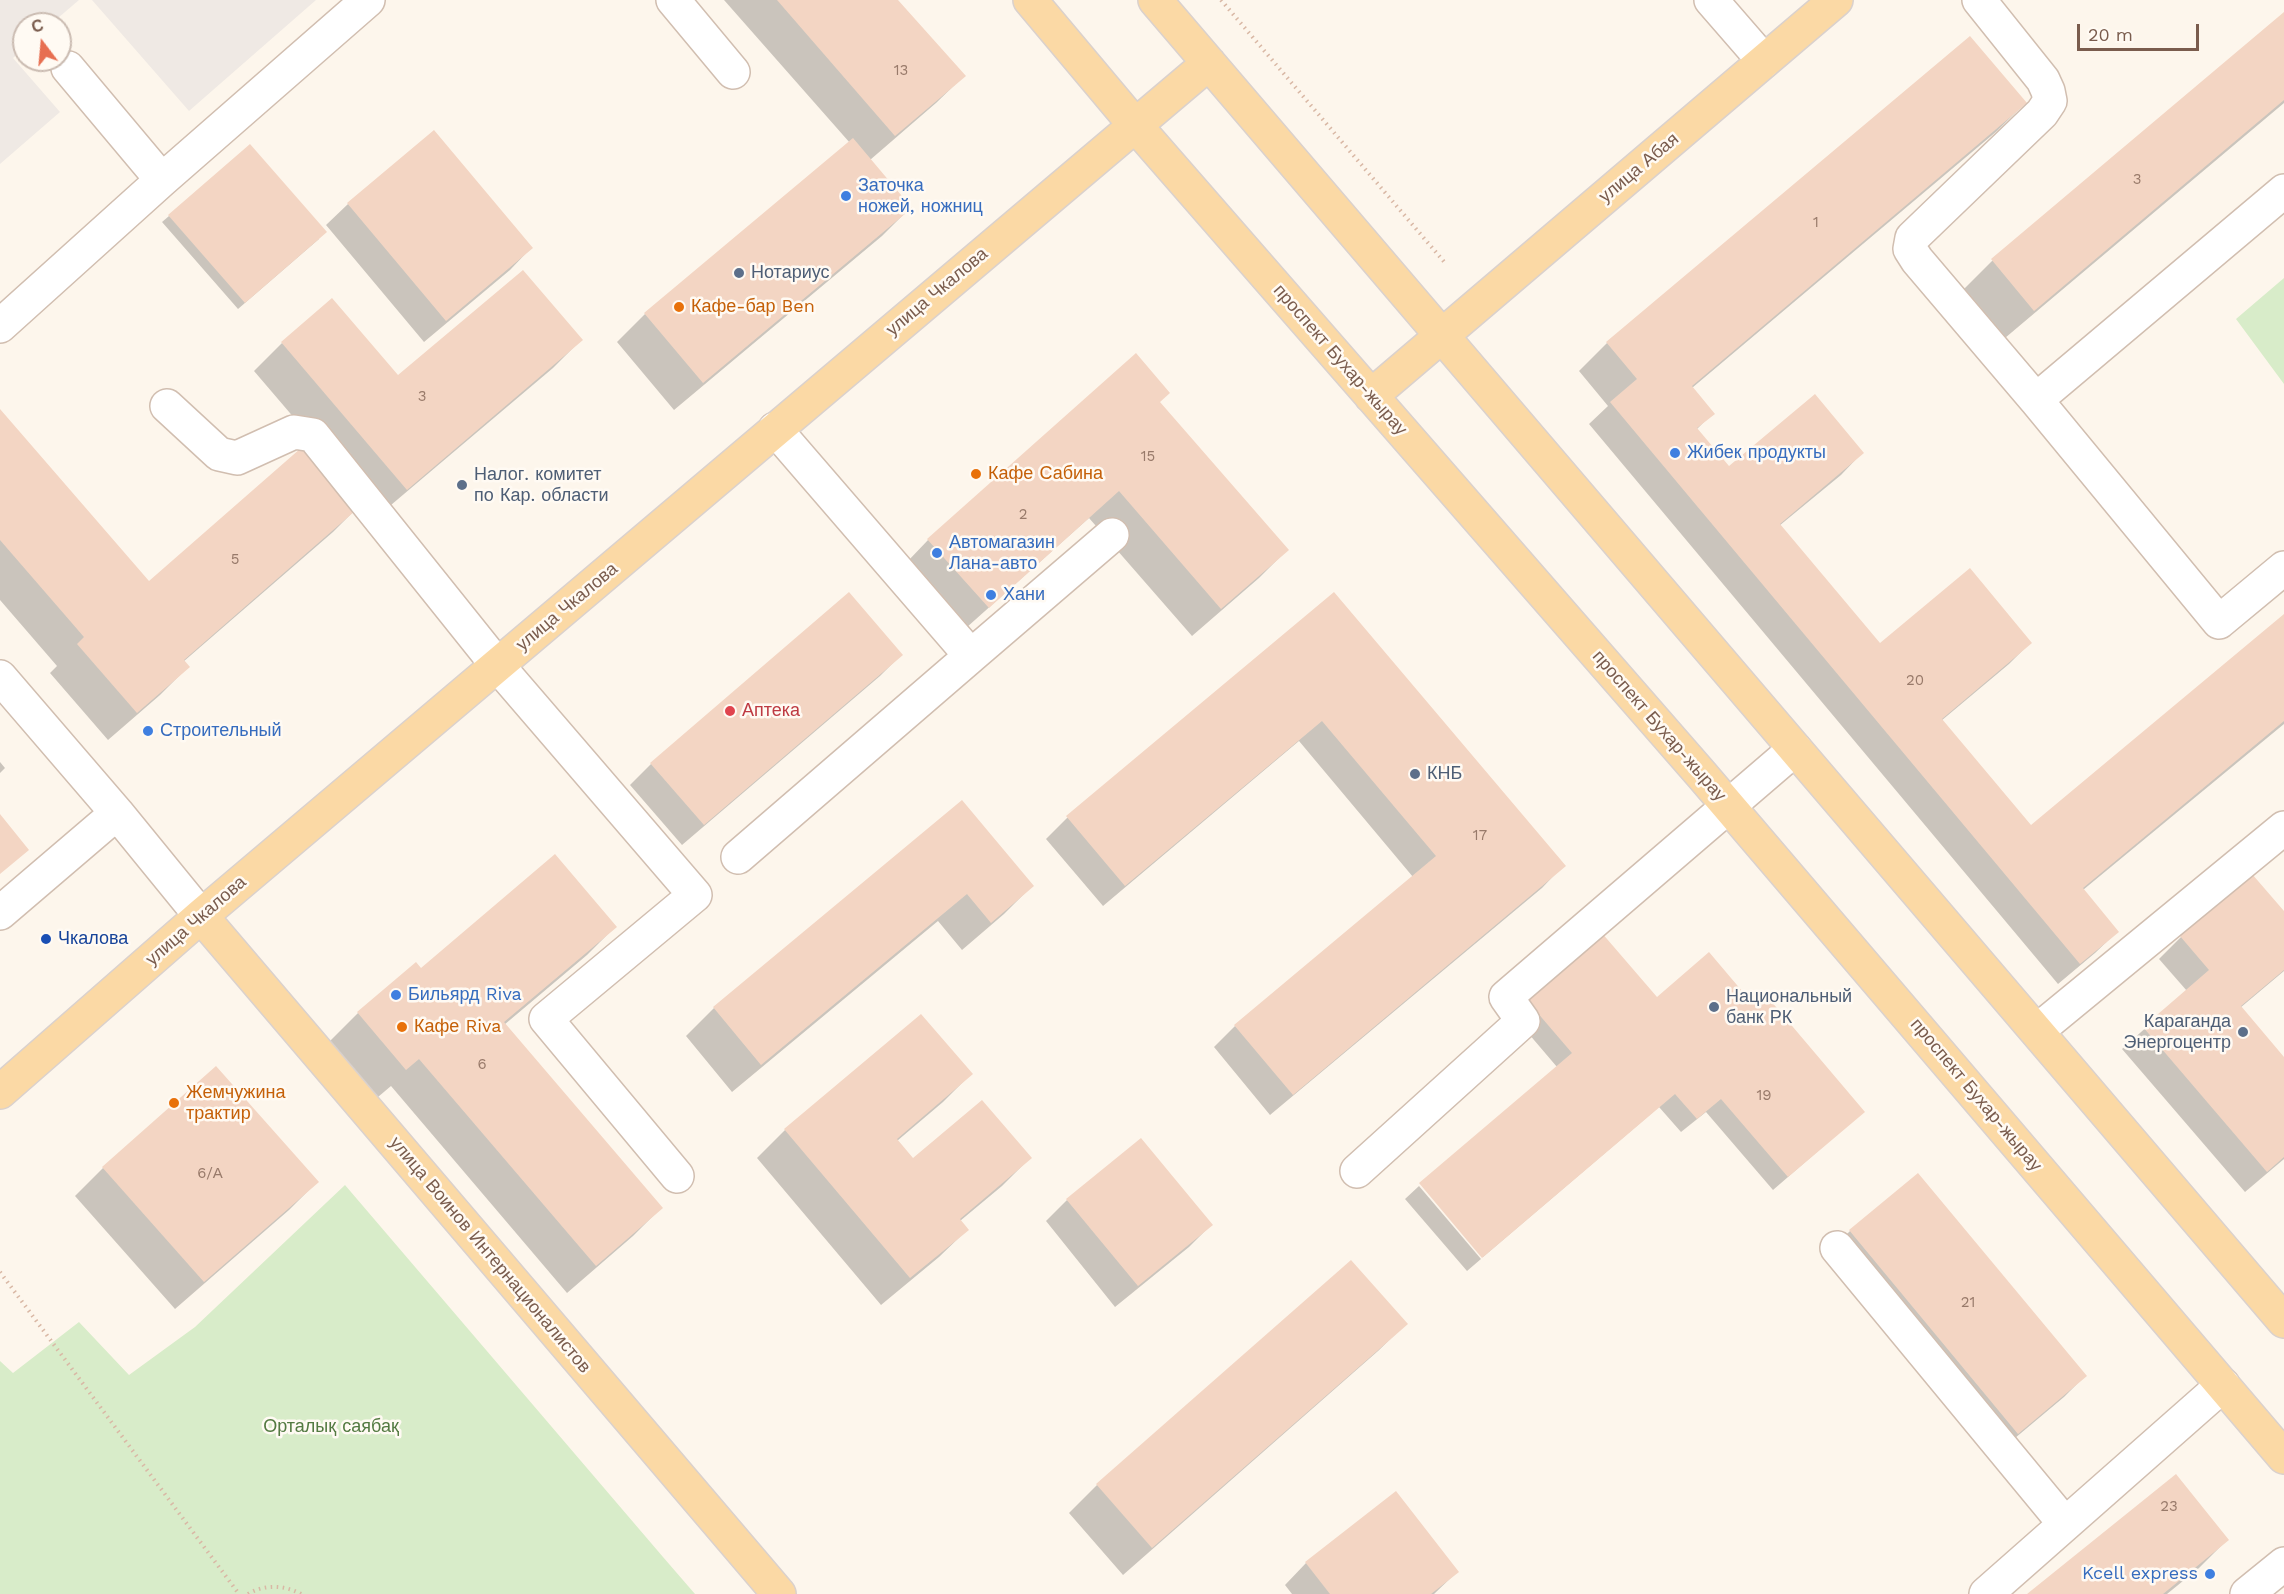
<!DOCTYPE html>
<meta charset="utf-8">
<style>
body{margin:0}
#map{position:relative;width:2284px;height:1594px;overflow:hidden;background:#fdf6ec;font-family:"Work Sans",sans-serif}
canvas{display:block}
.north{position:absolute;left:12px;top:12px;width:60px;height:60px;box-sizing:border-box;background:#fffaf3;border:2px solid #cabbb1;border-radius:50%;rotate:344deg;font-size:16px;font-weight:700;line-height:24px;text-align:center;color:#7a5c4d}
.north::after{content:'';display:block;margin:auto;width:21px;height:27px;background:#e76f51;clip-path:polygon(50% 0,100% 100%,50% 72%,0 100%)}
.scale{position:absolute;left:2077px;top:24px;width:122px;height:27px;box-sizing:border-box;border:3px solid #7a5c4d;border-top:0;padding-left:8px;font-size:18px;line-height:21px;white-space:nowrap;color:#7a5c4d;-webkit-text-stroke:4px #fffaf3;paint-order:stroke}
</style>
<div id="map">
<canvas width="2284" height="1594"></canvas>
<div class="north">С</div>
<div class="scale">20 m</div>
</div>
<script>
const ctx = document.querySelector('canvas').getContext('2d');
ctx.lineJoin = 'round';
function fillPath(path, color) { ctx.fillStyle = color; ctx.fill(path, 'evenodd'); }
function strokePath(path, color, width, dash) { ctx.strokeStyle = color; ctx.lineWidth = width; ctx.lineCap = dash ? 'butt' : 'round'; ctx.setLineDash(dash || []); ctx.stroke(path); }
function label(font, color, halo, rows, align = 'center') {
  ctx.font = font + ' "Work Sans",sans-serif'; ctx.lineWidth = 5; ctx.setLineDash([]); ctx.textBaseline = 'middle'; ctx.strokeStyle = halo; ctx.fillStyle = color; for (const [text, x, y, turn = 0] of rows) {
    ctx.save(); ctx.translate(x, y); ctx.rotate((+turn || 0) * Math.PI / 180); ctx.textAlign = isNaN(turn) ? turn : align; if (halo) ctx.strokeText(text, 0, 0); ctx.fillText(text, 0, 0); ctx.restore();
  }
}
fillPath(new Path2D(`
 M0 0H79L51 24H24V48L13 58 60 112 0 164Z
 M92 0H316L189 111Z`), '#efe9e4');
fillPath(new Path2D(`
 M2284 278V384L2236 319Z
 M345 1185 663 1557 695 1594H0V1361L13 1373 79 1322 129 1375 195 1327Z`), '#d8ecc9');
fillPath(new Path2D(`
 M724 0H896L964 76 936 103 870 160 910 208 882 236 674 410 617 342 645 314 850 143Z
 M2284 14V103L2005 338 1964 289 1992 261Z
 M2025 103 1997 131 1692 388 1713 413 1696 430 1729 468 1862 453 1841 475 1779 526 1880 645 2030 643 2009 664 1941 721 2030 827 2284 616V724L2083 890 2117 932 2095 953 2058 984 1589 424 1608 406 1579 371 1607 343Z
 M434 132 531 248 510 270 424 342 326 225 348 204Z
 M169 216 319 239 238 309 162 222Z
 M581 340 553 368 378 516 254 371 282 343 398 377Z
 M1158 403 1287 550 1259 578 1192 636 1089 518 966 628 907 562 928 540Z
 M0 412 148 583 361 504 333 532 183 662 188 667 160 695 108 740 50 673 57 666 0 600Z
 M1334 594 1563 866 1542 888 1270 1115 1214 1047 1235 1026 1413 877 1299 741 1103 906 1046 839 1067 818Z
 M901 655 880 676 682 845 630 785 651 764Z
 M0 762 5 768 0 773Z
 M961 802 1032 886 1004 914 962 950 938 921 732 1092 686 1036 714 1008Z
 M2252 876 2284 914V971L2240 1008 2284 1060V1159L2245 1192 2122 1049 2187 991 2159 959 2181 937Z
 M615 927 587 955 504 1025 661 1208 633 1236 567 1293 391 1086 378 1097 330 1041 358 1013 416 964 421 970Z
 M1656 999 1753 1006 1863 1112 1773 1190 1706 1112 1681 1132 1659 1107 1483 1257 1421 1183 1557 1067 1511 1013Z
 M921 1016 971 1074 943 1102 897 1141 913 1160 1030 1158 1002 1186 960 1221 967 1230 939 1257 881 1305 757 1158 785 1130Z
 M103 1168 317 1182 289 1210 175 1309 75 1196Z
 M1918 1175 2085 1376 2064 1397 1996 1454 1828 1253 1850 1231Z
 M1419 1186 1481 1259 1467 1271 1405 1199Z
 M1067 1200 1211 1225 1189 1247 1115 1307 1046 1221Z
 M1351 1262 1406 1324 1378 1351 1123 1575 1069 1513 1097 1485Z
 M1396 1494 1457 1572 1434 1594H1292L1285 1585 1306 1563Z
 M2227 1540 2199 1568 2167 1594H2030Z`), '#0003');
fillPath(new Path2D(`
 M777 0H898L966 76 895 136Z
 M2284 12V100L2034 311 1991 259Z
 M1970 36 2027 103 1692 386 1715 414 1697 428 1729 466 1815 394 1864 453 1780 524 1880 643 1970 568 2032 643 1942 719 2031 825 2284 614V721L2083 888 2119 932 2080 964 1610 402 1637 379 1606 342Z
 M434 130 533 248 446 321 347 203Z
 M853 138 912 208 703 383 644 313Z
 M250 144 327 232 245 303 168 215Z
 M523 270 583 340 407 490 281 342 332 298 398 375Z
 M1136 353 1170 393 1160 402 1289 550 1221 609 1119 491 989 608 927 539Z
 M0 409 149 581 309 441 363 504 184 660 190 667 137 713 77 644 84 637 0 540Z
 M849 592 903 655 704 825 650 763Z
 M1334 592 1566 866 1293 1095 1234 1025 1436 856 1322 721 1125 886 1066 816Z
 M962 800 1034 886 991 923 967 894 761 1065 713 1007Z
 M0 814 29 850 0 874Z
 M555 854 617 927 504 1022 663 1208 596 1266 419 1059 406 1070 357 1012 416 962 421 968Z
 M2252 874 2284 911V970L2241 1006 2284 1057V1157L2267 1172 2143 1027 2209 970 2180 936Z
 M1601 932 1657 997 1709 952 1753 1004 1765 994 1865 1112 1788 1177 1721 1099 1697 1119 1675 1094 1482 1258 1419 1183 1572 1053 1524 997Z
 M921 1014 973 1074 897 1139 913 1158 982 1100 1032 1158 960 1219 969 1230 910 1278 784 1129Z
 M216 1066 319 1182 204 1282 102 1167Z
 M1141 1138 1213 1225 1138 1286 1066 1199Z
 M1918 1173 2087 1376 2018 1434 1849 1230Z
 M1351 1260 1408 1324 1152 1548 1096 1484Z
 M2176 1474 2229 1540 2163 1594H2027Z
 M1396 1491 1459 1572 1431 1594H1330L1305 1562Z`), '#f3d5c3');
const minor = new Path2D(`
 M673 0 733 72
 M1711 0 1764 61
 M1979 0 2043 80 2048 91 2050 101 2042 113 1912 238 1910 249 1917 260 2036 400
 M68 68 162 180
 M2284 191 2036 400 2219 622 2284 568
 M0 326 162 180 368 0
 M167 406 219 454 237 458 294 432 313 435 498 666 695 895 546 1019 677 1176
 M775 429 971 656 1112 535
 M0 677 117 813 201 916
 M738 857 971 656
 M0 913 117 813
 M2037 1031 2284 828
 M1357 1171 1523 1021 1506 997 1795 749
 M1837 1248 2065 1524
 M1986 1594 2223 1385
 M2247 1594 2284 1564`);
const major = new Path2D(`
 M1030 0 1135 125 1701 774 2284 1457
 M1155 0 2284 1321
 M1371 396 1836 0
 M201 916 779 1594
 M0 1092 201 916 1209 63`);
strokePath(minor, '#d1beb0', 36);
strokePath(major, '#dad1cd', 36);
strokePath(new Path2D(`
 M1221 0 1446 264
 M0 1272 239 1594
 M248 1594C264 1584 285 1585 301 1594`), '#d9b8a5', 4, [1.5, 4.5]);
strokePath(minor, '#fff', 33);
strokePath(major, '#fbd9a5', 33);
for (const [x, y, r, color] of [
 [846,196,6,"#3f7fe0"],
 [739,273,6,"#5c6f8a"],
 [679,307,6,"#e8710a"],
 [1675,453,6,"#3f7fe0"],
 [976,474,6,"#e8710a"],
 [462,485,6,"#5c6f8a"],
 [937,553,6,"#3f7fe0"],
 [991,595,6,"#3f7fe0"],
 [730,711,6,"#e0444e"],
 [148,731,6,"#3f7fe0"],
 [1415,774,6,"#5c6f8a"],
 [46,939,6,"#1a4fb4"],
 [396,995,6,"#3f7fe0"],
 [1714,1007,6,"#5c6f8a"],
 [402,1027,6,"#e8710a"],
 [2243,1032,6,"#5c6f8a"],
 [174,1103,6,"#e8710a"],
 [2210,1574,6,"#3f7fe0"]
]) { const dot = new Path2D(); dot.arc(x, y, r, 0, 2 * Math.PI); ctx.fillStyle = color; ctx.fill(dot); strokePath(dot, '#fffaf3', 2); }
label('15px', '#987a6a', null, [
 ["13",901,71],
 ["3",2137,180],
 ["1",1816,223],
 ["3",422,397],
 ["15",1148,457],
 ["2",1023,515],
 ["5",235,560],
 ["20",1915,681],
 ["17",1480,836],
 ["6",482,1065],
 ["19",1764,1096],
 ["6/А",210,1174],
 ["21",1968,1303],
 ["23",2169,1507]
]);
label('18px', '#7a5c4d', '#fffaf3', [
 ["улица Абая",1639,168,-40],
 ["улица Чкалова",937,292,-40],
 ["проспект Бухар-жырау",1340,360,49],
 ["улица Чкалова",567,607,-40],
 ["проспект Бухар-жырау",1659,726,49],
 ["улица Чкалова",196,921,-41],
 ["проспект Бухар-жырау",1976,1095,50],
 ["улица Воинов Интернационалистов",490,1255,50]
]);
label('18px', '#366cbe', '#fffaf3', [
 ["Заточка",858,186],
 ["ножей, ножниц",858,207],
 ["Жибек продукты",1687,453],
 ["Автомагазин",949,543],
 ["Лана-авто",949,564],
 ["Хани",1003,595],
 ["Строительный",160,731],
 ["Бильярд Riva",408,995],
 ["Kcell express",2198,1574,"right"]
], 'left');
label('18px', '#4e5e75', '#fffaf3', [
 ["Нотариус",751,273],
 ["Налог. комитет",474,475],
 ["по Кар. области",474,496],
 ["КНБ",1427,774],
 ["Национальный",1726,997],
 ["банк РК",1726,1018],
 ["Караганда",2231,1022,"right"],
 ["Энергоцентр",2231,1043,"right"]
], 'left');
label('18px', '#c56008', '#fffaf3', [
 ["Кафе-бар Ben",691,307],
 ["Кафе Сабина",988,474],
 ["Кафе Riva",414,1027],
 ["Жемчужина",186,1093],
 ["трактир",186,1114]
], 'left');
label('18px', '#be3a42', '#fffaf3', [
 ["Аптека",742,711]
], 'left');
label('18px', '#164399', '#fffaf3', [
 ["Чкалова",58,939]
], 'left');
label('18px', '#537a41', '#fffaf3', [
 ["Орталық саябақ",331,1427]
]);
</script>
